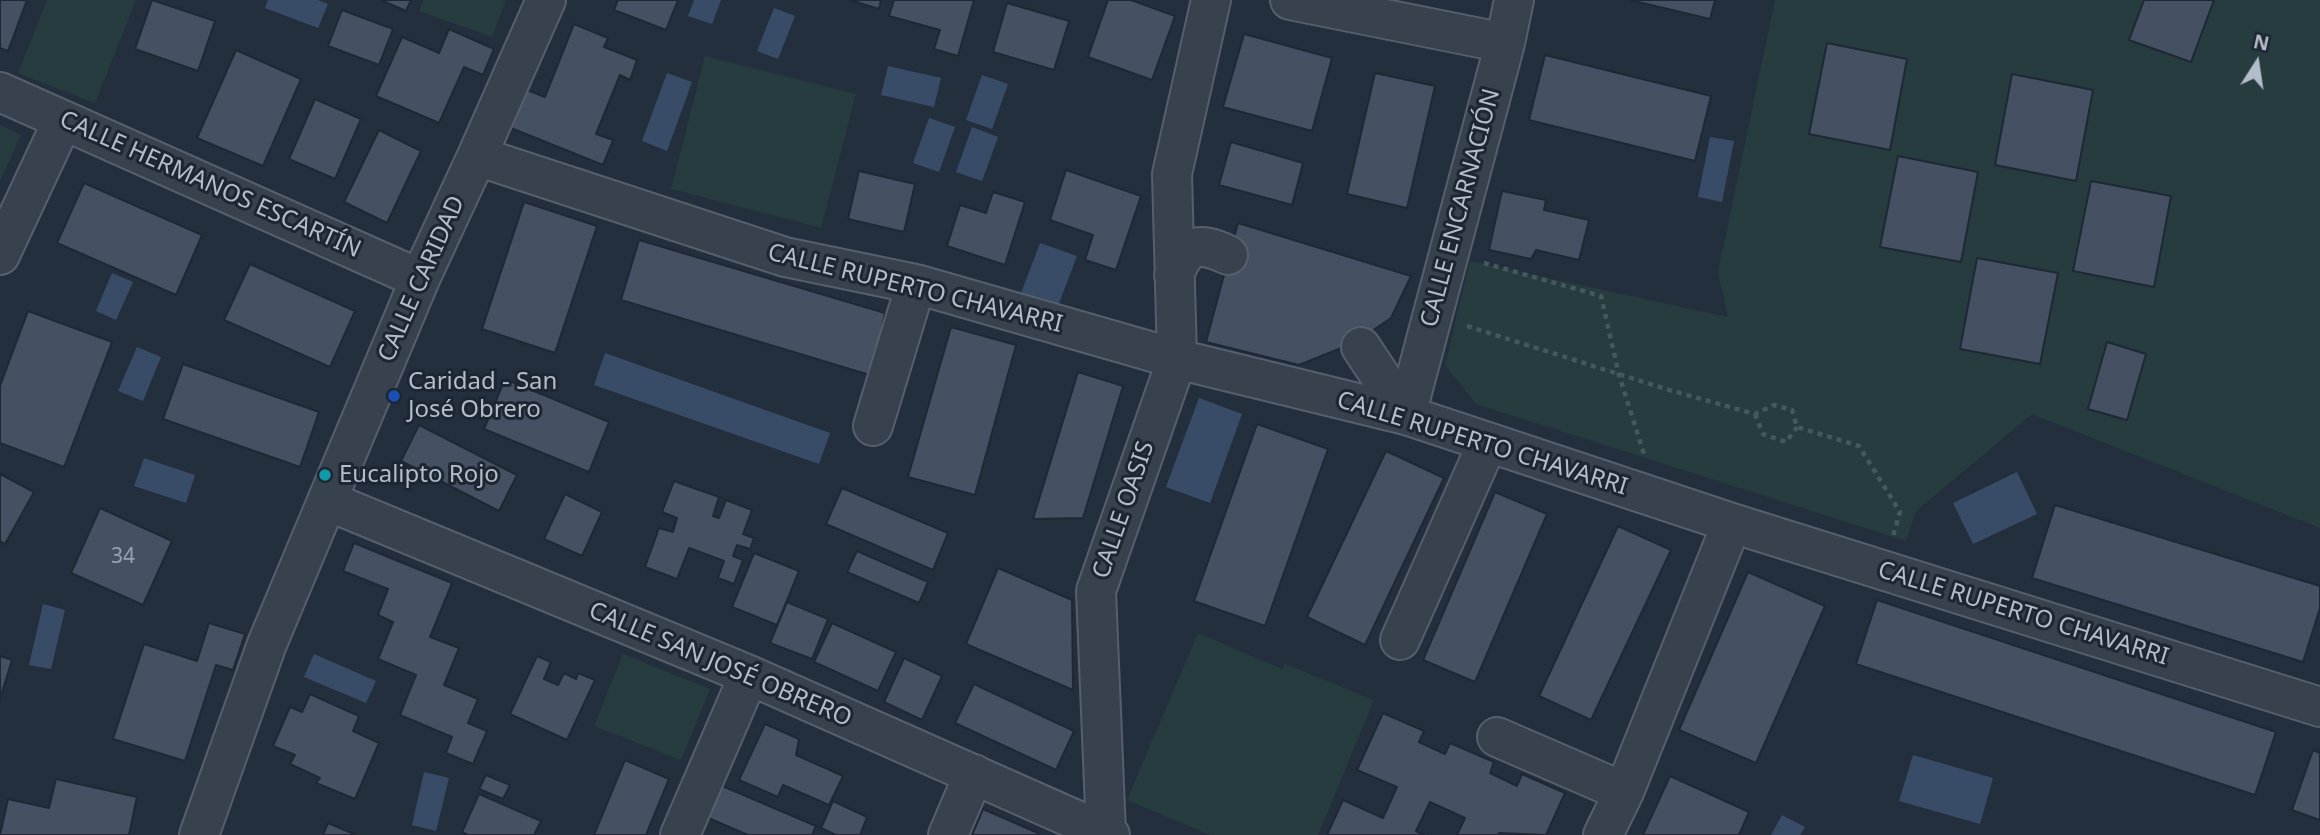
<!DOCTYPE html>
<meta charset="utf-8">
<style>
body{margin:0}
#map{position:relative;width:2320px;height:835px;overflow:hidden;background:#242f3e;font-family:"Noto Sans",sans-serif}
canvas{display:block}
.north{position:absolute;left:2222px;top:28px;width:70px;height:70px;-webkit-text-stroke:5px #1d2633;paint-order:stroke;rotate:12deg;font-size:19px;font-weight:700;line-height:28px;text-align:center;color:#b4bcc9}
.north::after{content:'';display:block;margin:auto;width:24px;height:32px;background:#b4bcc9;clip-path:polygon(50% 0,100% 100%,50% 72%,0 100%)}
</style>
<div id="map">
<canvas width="2320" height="835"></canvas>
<div class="north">N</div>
</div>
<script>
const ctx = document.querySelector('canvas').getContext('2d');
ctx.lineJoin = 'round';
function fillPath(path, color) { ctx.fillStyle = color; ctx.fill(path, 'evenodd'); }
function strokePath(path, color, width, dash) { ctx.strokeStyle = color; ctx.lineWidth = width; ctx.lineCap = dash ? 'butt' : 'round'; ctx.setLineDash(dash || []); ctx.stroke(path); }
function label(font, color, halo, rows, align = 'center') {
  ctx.font = font + ' "Noto Sans",sans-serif'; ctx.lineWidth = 6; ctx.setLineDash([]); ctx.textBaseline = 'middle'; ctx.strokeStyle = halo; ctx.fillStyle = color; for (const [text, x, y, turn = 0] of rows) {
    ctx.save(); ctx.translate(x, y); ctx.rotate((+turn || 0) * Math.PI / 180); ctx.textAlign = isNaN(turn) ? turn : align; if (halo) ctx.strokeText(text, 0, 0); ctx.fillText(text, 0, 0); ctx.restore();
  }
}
fillPath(new Path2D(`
 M47 0H136L95 103 18 73Z
 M423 0H506L492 37 419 11Z
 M1775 0H2320V528L2032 414 1916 511 1906 541 1476 404 1445 365 1470 261 1728 317 1718 272Z
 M705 56 856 94 821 228 671 189Z
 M0 125 21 135 0 181Z
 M1198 633 1282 669 1285 664 1374 700 1318 835H1210L1127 800Z
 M623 654 710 689 681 760 594 726Z`), '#263c3f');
fillPath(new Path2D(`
 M268 0H318L328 4 318 28 265 8Z
 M694 0H721L712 24 688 16Z
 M774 8 795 16 778 59 757 51Z
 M888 66 941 78 934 107 881 95Z
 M667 73 692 82 667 151 642 141Z
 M982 75 1008 84 992 129 966 120Z
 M929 118 955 127 939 172 913 163Z
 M972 127 998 137 982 181 956 172Z
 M1710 137 1734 141 1722 202 1698 197Z
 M1040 243 1077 256 1058 306 1021 293Z
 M112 273 133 282 116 320 96 311Z
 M137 347 161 357 143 401 118 391Z
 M605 353 830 433 819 464 594 385Z
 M1199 398 1242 414 1210 503 1166 487Z
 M144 458 195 475 186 503 134 486Z
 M2017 472 2037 514 1973 544 1953 503Z
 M43 604 65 610 51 669 29 665Z
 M314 654 376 681 366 703 304 677Z
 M1913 755 1993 778 1980 824 1899 801Z
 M424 772 449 778 436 831 412 825Z
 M1782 815 1805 827 1800 835H1771Z`), '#394c67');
const building = new Path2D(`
 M0 0H27L8 51 0 48Z
 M152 0 215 21 198 71 135 49Z
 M381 0H411L406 11Z
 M618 0H678L666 30 614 10Z
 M850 0H881L879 9Z
 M894 0H974L958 56 934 49 940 30 889 16Z
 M1108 0H1131L1175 16 1152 80 1088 57Z
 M1630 0H1715L1710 19Z
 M2144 0H2214L2191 62 2129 40Z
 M1007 3 1069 21 1054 70 993 52Z
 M342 10 393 29 379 65 328 46Z
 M574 24 608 38 604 47 637 60 630 80 620 75 596 134 613 140 603 165 511 128 527 90 545 97Z
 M449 29 494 49 483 75 464 67 439 123 376 96 402 37 439 53Z
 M1244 34 1332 58 1312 131 1223 107Z
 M1827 43 1907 59 1890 150 1809 134Z
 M236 50 301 79 263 166 197 138Z
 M1545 55 1711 96 1695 161 1529 120Z
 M1375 73 1435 86 1407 208 1347 194Z
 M2012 74 2093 90 2076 181 1995 165Z
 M315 99 361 119 335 179 289 159Z
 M379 130 421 151 387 223 344 202Z
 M1231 142 1303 163 1292 205 1219 185Z
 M1898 156 1978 172 1961 262 1880 247Z
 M1066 170 1141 196 1116 270 1085 260 1093 235 1050 220Z
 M859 171 915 184 904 232 848 219Z
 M2091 181 2171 196 2154 287 2073 271Z
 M84 183 202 235 176 295 57 243Z
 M1502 191 1546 200 1544 210 1589 220 1579 260 1536 250 1531 259 1489 250Z
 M993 192 1025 202 1005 265 947 246 960 205 986 213Z
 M524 202 597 226 555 353 482 329Z
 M1238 223 1411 276 1391 318 1356 342 1299 365 1206 342Z
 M639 240 885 313 873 376 621 300Z
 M1977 258 2058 273 2040 364 1960 349Z
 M250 264 355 311 330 367 224 320Z
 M28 311 112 342 64 467 0 443V386Z
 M951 327 1016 345 975 495 908 477Z
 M2107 342 2146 354 2127 420 2088 409Z
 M183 364 319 412 300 467 163 419Z
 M1078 372 1123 386 1083 518 1033 519Z
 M505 379 609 422 589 472 484 429Z
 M1257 424 1328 449 1265 626 1194 601Z
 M419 425 517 475 499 511 401 461Z
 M1386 451 1444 478 1365 645 1307 617Z
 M0 474 34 492 5 544 0 541Z
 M674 481 719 497 713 516 719 518 726 500 752 510 743 534 754 538 750 549 737 545 733 556 743 560 734 584 718 578 724 561 689 548 677 579 645 567 659 528 673 532 677 518 662 512Z
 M842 488 948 533 933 570 826 524Z
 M1495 492 1547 514 1475 682 1423 660Z
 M565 494 602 512 582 556 544 539Z
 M2055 505 2320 586V608L2303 662 2032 578Z
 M100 508 172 541 143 605 71 573Z
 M1618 526 1671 550 1591 720 1539 696Z
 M354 543 452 583 430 637 459 648 444 685 478 699 468 723 487 731 473 764 446 753 452 737 400 715 416 675 378 659 393 622 378 615 388 589 343 571Z
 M857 551 928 582 919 603 847 572Z
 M754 553 799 571 777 625 732 607Z
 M998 568 1072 600 1073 690 966 644Z
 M1748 572 1825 606 1756 763 1679 730Z
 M1877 600 2276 732 2255 795 1856 664Z
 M787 602 828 619 812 659 770 643Z
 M209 623 245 634 233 670 216 665 185 761 113 739 144 644 197 661Z
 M832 623 896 652 878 691 814 662Z
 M0 656 12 660 0 699Z
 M537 656 551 662 544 679 558 685 564 673 576 679 578 673 595 680 567 740 510 714Z
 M904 658 942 676 922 720 884 702Z
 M974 684 1074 731 1056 770 955 723Z
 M310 694 359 716 353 731 379 743 355 799 316 783 320 778 290 764 295 755 273 746 290 707 302 712Z
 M1383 713 1424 731 1419 742 1445 754 1450 743 1494 762 1490 773 1517 786 1522 774 1565 793 1546 835 1499 833 1498 835H1457L1465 818 1430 802 1416 831 1424 835H1327L1343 800 1383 818 1397 787 1357 770Z
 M765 724 799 739 796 755 843 776 829 805 783 785 778 797 739 780Z
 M2313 750 2320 753V820L2292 810Z
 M625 760 669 779 646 835H594Z
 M486 775 510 785 503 799 479 789Z
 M1670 776 1749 812 1739 835H1643Z
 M56 779 137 797 129 835H0L8 799 49 808Z
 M720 785 816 826 812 835H748L706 817Z
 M479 794 541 821 534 835H468L462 832Z
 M833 801 867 817 860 835H836L821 828Z
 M983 809 1038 833 1037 835H972Z
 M328 823 356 835H323Z`);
fillPath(building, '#455162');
strokePath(building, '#1f2835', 2);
const minor = new Path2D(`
 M1290 0 1505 43
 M0 92 420 279
 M477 156 785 257 916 284 1177 359 1406 415 1732 523 2320 707
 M0 255 63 120
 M1174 275C1186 244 1198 241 1228 255
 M1361 347 1406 415
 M1406 415 1505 43 1514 0
 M873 426 916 284
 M328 501 749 675 1110 835
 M1400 640 1488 442
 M1497 737 1624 792
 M1106 833 1096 591 1177 359 1172 174 1211 0
 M199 835 267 644 420 279 477 156 546 0
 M680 835 749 675
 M948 835 974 774
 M1603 835 1624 792 1732 523`);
strokePath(minor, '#565f6c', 42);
strokePath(new Path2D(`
 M1484 263 1601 296 1619 375 1644 454
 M1467 326 1669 390 1755 414 1774 405 1792 410 1797 427 1859 446 1900 512 1893 536
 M1755 414 1763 434 1786 442 1797 427`), '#44595c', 4.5, [5, 5]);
strokePath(minor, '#38414e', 38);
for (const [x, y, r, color] of [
 [394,396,7,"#1a4fb4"],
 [325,475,7,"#0f9aa8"]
]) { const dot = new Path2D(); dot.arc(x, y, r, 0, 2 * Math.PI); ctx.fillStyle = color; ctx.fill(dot); strokePath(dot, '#1d2633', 2.5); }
label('21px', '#98a1af', null, [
 ["34",123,557]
]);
label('24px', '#b4bcc9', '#1d2633', [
 ["CALLE HERMANOS ESCARTÍN",210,185,24],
 ["CALLE ENCARNACIÓN",1461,208,-75],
 ["CALLE CARIDAD",422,279,-66],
 ["CALLE RUPERTO CHAVARRI",915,289,14],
 ["CALLE RUPERTO CHAVARRI",1482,444,17],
 ["CALLE OASIS",1124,510,-71],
 ["CALLE RUPERTO CHAVARRI",2023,614,17],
 ["CALLE SAN JOSÉ OBRERO",720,665,23]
]);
label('24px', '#b4bcc9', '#1d2633', [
 ["Caridad - San",408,382],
 ["José Obrero",408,410],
 ["Eucalipto Rojo",339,475]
], 'left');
</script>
